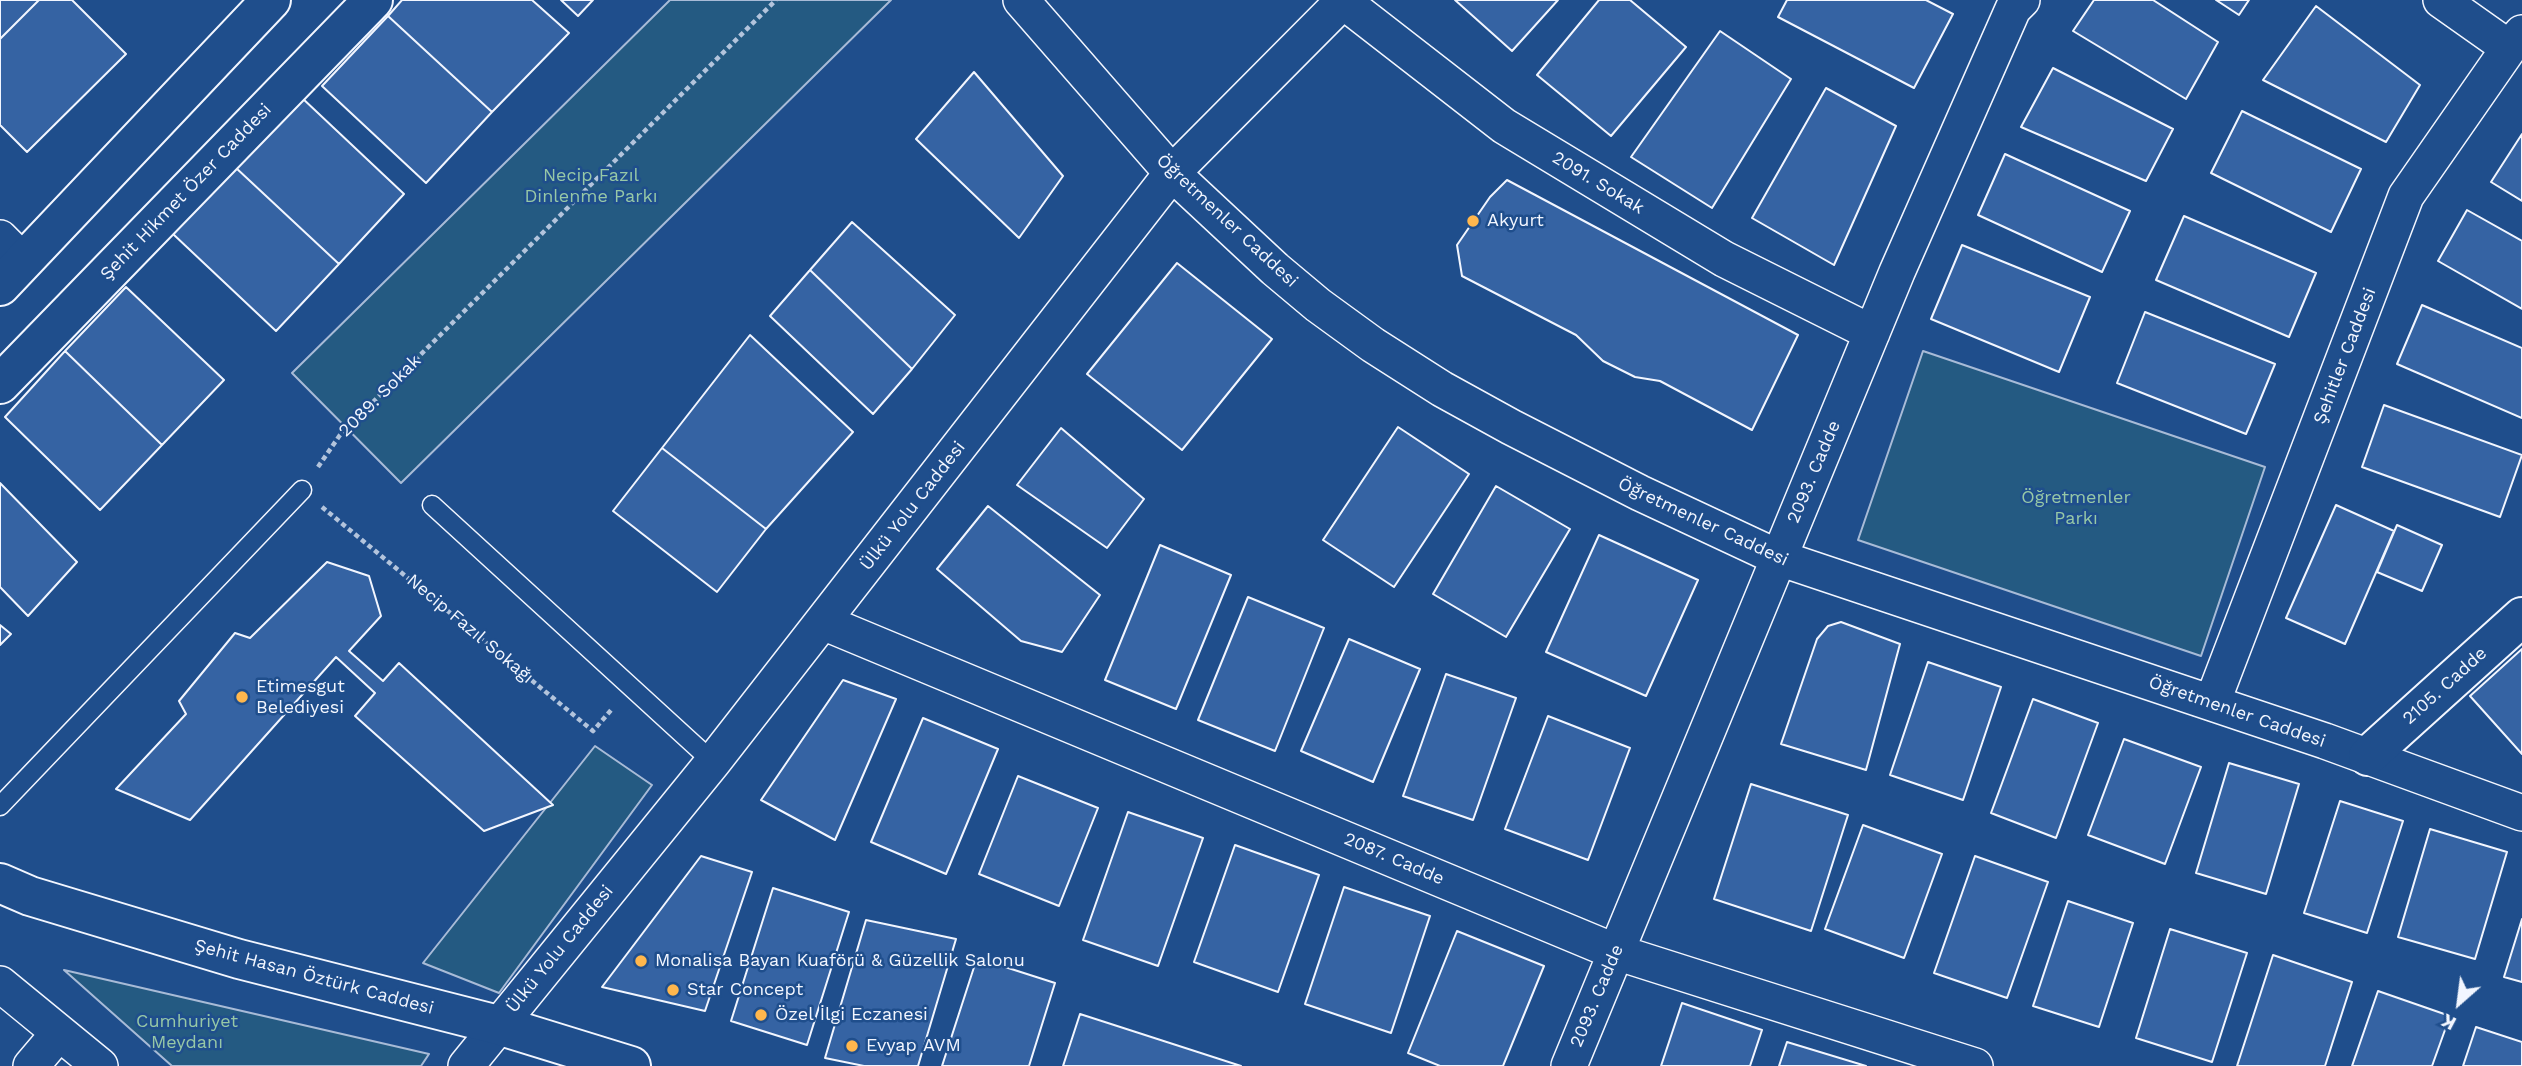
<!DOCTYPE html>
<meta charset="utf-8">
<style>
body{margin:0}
#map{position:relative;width:2522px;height:1066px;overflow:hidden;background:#1f4e8c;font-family:"Work Sans",sans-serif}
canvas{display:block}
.north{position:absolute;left:2424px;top:968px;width:70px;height:70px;-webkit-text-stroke:5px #1f4e8c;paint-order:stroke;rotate:208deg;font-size:19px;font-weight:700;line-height:28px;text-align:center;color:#f2f6ff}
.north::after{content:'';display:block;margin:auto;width:24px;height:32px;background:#f2f6ff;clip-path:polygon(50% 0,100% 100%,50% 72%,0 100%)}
</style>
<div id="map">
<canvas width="2522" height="1066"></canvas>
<div class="north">K</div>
</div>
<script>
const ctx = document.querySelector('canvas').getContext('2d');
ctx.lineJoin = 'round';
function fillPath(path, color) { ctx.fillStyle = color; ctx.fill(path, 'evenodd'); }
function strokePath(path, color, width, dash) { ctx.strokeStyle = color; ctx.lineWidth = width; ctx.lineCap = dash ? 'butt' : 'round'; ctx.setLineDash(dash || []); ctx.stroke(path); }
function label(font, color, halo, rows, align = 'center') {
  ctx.font = font + ' "Work Sans",sans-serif'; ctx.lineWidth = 5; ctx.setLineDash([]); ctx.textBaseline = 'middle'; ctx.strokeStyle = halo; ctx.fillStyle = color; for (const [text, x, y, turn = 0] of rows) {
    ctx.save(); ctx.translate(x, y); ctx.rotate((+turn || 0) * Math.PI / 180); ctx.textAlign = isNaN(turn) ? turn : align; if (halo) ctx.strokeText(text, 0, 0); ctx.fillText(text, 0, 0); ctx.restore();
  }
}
const green = new Path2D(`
 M670 0H891L401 483 292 373Z
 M1923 351 2265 467 2201 656 1858 540Z
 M595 746 652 785 499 993 423 963Z
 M64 970 429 1054 421 1066H172Z`);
fillPath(green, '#245a82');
strokePath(green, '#a8bbd7', 2);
const building = new Path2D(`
 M0 0H39L0 39Z
 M39 0H72L126 54 27 152 0 125V39Z
 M402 0H532L569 33 492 112 388 16Z
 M561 0H593L578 16Z
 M1455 0H1558L1512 51Z
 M1599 0H1630L1686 47 1611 136 1537 75Z
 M1787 0H1926L1953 14 1914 88 1778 17Z
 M2094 0H2153L2218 42 2186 99 2073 31Z
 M2216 0H2249L2239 15Z
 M2316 6 2420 85 2386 142 2263 80Z
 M388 16 492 112 426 183 322 86Z
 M1720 31 1791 79 1712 208 1631 157Z
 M2053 68 2173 129 2146 181 2021 127Z
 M974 72 1063 176 1019 238 916 139Z
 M1826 88 1896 126 1834 265 1752 218Z
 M301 97 404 194 339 264 235 167Z
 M2242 111 2361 169 2331 232 2211 173Z
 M2522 134V201L2491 182Z
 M2005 154 2130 211 2102 272 1978 215Z
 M235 167 339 264 276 331 173 234Z
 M1507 180 1798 335 1752 430 1660 381 1635 377 1603 361 1576 335 1462 276 1457 245 1490 197Z
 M2467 210 2522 241V309L2438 261Z
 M2184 216 2316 273 2289 337 2156 280Z
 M852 222 955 315 912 369 810 270Z
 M1962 245 2090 297 2059 372 1931 319Z
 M1177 263 1272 339 1182 450 1087 374Z
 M810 270 912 369 873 414 770 316Z
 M126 287 224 380 162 445 65 351Z
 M2422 305 2522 348V418L2397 364Z
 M2145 312 2275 364 2246 434 2117 383Z
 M750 335 853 432 766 529 662 448Z
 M65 351 162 445 100 510 5 417Z
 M2384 405 2522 455 2500 517 2362 467Z
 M1398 427 1469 474 1394 587 1323 540Z
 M1061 428 1144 499 1107 548 1017 485Z
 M662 448 766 529 717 592 613 511Z
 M0 483 77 562 28 616 0 587Z
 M1496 486 1570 529 1506 637 1433 594Z
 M2336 505 2394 531 2345 644 2286 618Z
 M988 506 1100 595 1062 652 1021 641 937 569Z
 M2397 525 2442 545 2422 591 2377 572Z
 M1599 535 1698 580 1646 696 1546 652Z
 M1160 545 1231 575 1176 709 1105 680Z
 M327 562 369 576 381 616 349 651 383 681 399 663 553 805 484 831 355 716 375 693 336 657 190 820 116 789 186 714 179 701 235 633 250 638Z
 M1248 597 1324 628 1275 751 1198 720Z
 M1841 622 1900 644 1866 770 1781 744 1817 639 1828 626Z
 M0 625 11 634 0 645Z
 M1349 639 1420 669 1373 782 1301 751Z
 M2522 649V754L2470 696Z
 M1928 662 2001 687 1963 800 1890 775Z
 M1446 674 1516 698 1473 820 1403 796Z
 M843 680 896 699 835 840 761 800Z
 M2033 699 2098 723 2056 838 1991 813Z
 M1548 716 1630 748 1588 860 1505 829Z
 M923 718 998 749 946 874 871 842Z
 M2124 739 2201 767 2165 864 2088 835Z
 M2229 763 2299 784 2266 894 2196 873Z
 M1018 776 1098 808 1059 906 979 874Z
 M1751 784 1848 815 1811 931 1714 899Z
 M2340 801 2403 821 2367 933 2304 913Z
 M1128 812 1203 838 1158 966 1083 940Z
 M1863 825 1942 854 1904 958 1825 929Z
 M2430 829 2507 852 2475 959 2398 937Z
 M1235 845 1319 875 1278 992 1194 962Z
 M701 856 752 872 705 1011 602 987Z
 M1975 856 2048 882 2007 998 1934 973Z
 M1344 887 1430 916 1391 1033 1305 1004Z
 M773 888 849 912 807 1045 731 1021Z
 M2068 901 2133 923 2099 1027 2033 1006Z
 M2522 919V982L2504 977Z
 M866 920 956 939 918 1066H864L825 1058Z
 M2170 929 2247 953 2212 1062 2136 1038Z
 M1457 931 1544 966 1503 1066H1440L1408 1053Z
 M2273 955 2352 982 2325 1066H2237Z
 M977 958 1055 983 1029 1066H942Z
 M2378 991 2450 1016 2432 1066H2352Z
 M1682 1003 1762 1030 1750 1066H1661Z
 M1080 1014 1241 1066H1063Z
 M2476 1027 2522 1042V1066H2463Z
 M1787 1042 1866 1066H1779Z`);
fillPath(building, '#3563a3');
strokePath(building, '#f2f6ff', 2);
const lane = new Path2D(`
 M432 505 713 762
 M0 806 302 490`);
const street = new Path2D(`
 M1021 0 1172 173 1275 269 1318 305 1373 345 1442 389 1511 427 1640 493 1779 558 2325 741 2522 813
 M2441 0 2509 48
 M1343 1 1504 126 1724 259 1872 333
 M0 238 23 261
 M823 622 1616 952 1975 1066
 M2212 703 2406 196 2509 48 2522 33
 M0 984 100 1066
 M31 1066 59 1033
 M466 1066 713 762 1172 173 1344 0
 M1569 1066 1897 272 2013 9 2022 0`);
const secondary = new Path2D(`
 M2368 756 2522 617
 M0 883 30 896 239 959 498 1025 631 1066`);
const primary = new Path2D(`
 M0 286 271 0
 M0 384 373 0`);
strokePath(lane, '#f2f6ff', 21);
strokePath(street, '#f2f6ff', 38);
strokePath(secondary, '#f2f6ff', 42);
strokePath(primary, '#f2f6ff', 42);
strokePath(new Path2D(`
 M318 467 340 435 776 0
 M322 507 593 731 612 709`), '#b3c4dc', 4.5, [5, 3.5]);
strokePath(lane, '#1f4e8c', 18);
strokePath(street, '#1f4e8c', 35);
strokePath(secondary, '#1f4e8c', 38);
strokePath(primary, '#1f4e8c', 38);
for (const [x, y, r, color] of [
 [1473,221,7,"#ffb74d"],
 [242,697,7,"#ffb74d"],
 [641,961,7,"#ffb74d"],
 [673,990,7,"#ffb74d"],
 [761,1015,7,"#ffb74d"],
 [852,1046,7,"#ffb74d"]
]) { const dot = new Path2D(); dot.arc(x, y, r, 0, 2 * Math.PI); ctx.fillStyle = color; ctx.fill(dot); strokePath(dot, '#1f4e8c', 2.5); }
label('18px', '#97c8a6', '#1f4e8c', [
 ["Necip Fazıl",591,176],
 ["Dinlenme Parkı",591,197],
 ["Öğretmenler",2076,498],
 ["Parkı",2076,519],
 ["Cumhuriyet",187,1022],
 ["Meydanı",187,1043]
]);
label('18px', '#f2f6ff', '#1f4e8c', [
 ["2091. Sokak",1598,183,31],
 ["Şehit Hikmet Özer Caddesi",186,192,-46],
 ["Öğretmenler Caddesi",1227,221,43],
 ["Şehitler Caddesi",2345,356,-69],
 ["2089. Sokak",380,396,-45],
 ["2093. Cadde",1814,472,-67],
 ["Ülkü Yolu Caddesi",913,506,-52],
 ["Öğretmenler Caddesi",1703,522,25],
 ["Necip Fazıl Sokağı",470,629,40],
 ["2105. Cadde",2445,686,-42],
 ["Öğretmenler Caddesi",2237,712,19],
 ["2087. Cadde",1394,859,23],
 ["Ülkü Yolu Caddesi",560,949,-51],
 ["Şehit Hasan Öztürk Caddesi",314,977,15],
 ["2093. Cadde",1597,996,-67]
]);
label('18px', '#f2f6ff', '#1f4e8c', [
 ["Akyurt",1487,221],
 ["Etimesgut",256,687],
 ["Belediyesi",256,708],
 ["Monalisa Bayan Kuaförü & Güzellik Salonu",655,961],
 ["Star Concept",687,990],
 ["Özel İlgi Eczanesi",775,1015],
 ["Evyap AVM",866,1046]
], 'left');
</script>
